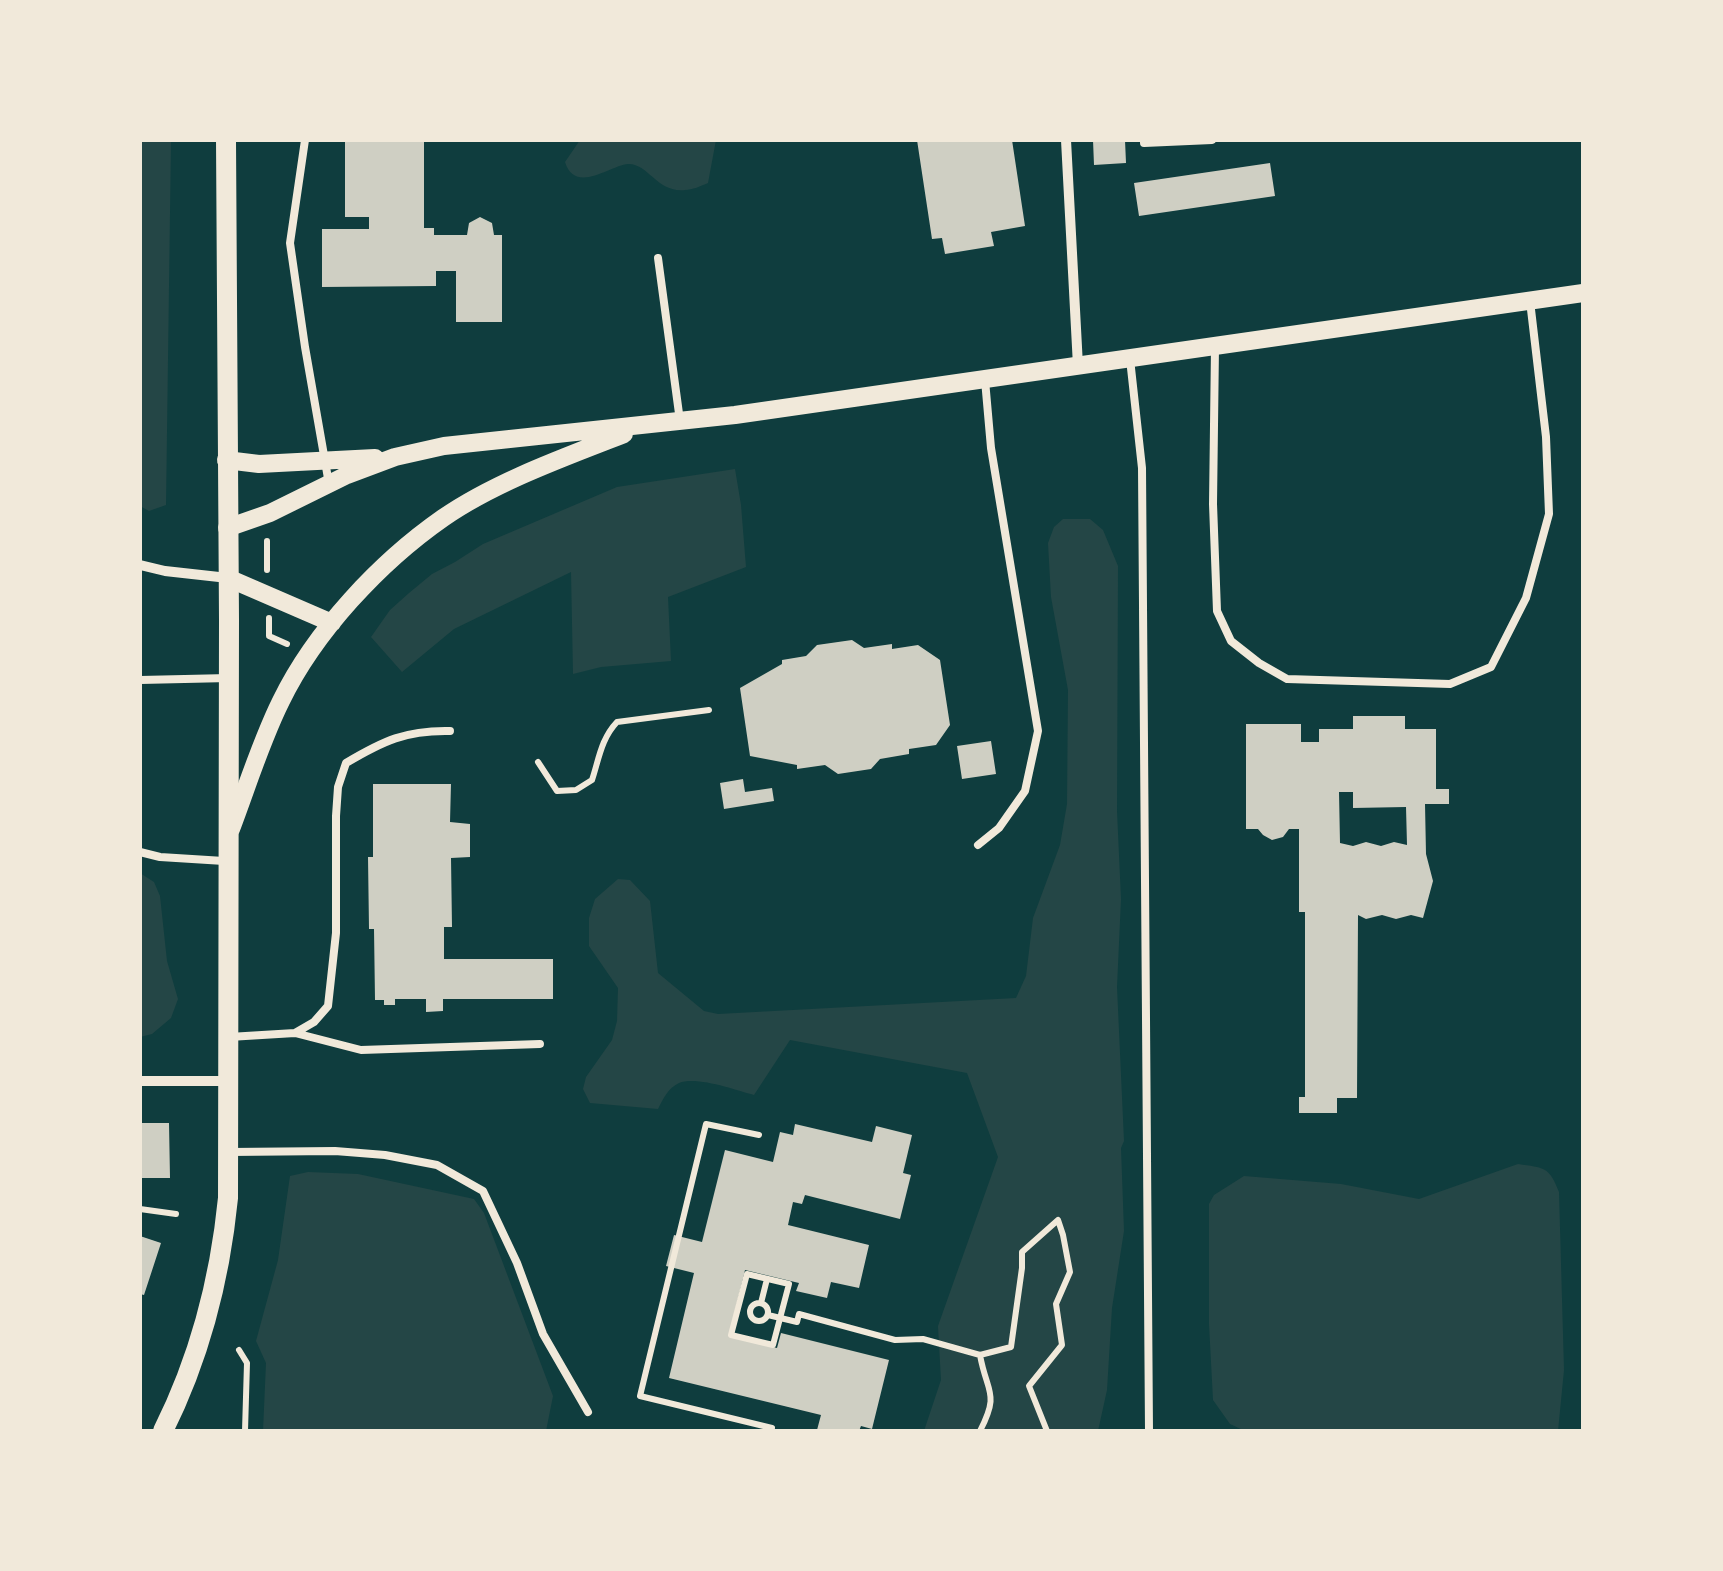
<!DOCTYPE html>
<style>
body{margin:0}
#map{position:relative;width:1723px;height:1571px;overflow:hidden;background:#0f3d3e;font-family:Bitter,serif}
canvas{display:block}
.frame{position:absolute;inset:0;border:142px solid #f1e9da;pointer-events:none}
</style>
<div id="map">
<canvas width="1723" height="1571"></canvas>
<div class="frame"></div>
</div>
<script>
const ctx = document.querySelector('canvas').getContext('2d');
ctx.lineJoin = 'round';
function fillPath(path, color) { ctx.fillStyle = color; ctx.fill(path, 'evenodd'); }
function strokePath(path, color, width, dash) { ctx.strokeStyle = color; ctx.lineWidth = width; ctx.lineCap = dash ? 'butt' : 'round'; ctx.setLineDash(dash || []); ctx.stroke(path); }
fillPath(new Path2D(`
 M140 140H171L166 505 149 511 140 506Z
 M580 140H716L708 183C701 186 692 190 685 190 657 193 648 163 628 164 611 165 575 195 565 162Z
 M735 469 741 505 746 567 668 597 671 661 601 667 573 674 571 572 454 629 402 672 371 637 390 610 409 593 432 574 455 562 483 544 617 487Z
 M1063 519H1090L1103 530 1118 566 1117 811 1121 899 1117 987 1124 1141 1121 1148 1124 1231 1112 1308 1107 1390 1098 1431H924L941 1380 938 1326 998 1157 967 1073 790 1040 754 1095C735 1090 697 1076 679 1083 668 1088 663 1099 658 1109L590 1103 583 1089 586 1077 612 1040 617 1021 618 988 589 946V918L595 899 618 879 630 880 650 901 658 973 704 1011 718 1014 1016 998 1026 976 1033 918 1060 845 1067 804 1068 690 1051 597 1048 543 1054 527Z
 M140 873 154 882 160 896 167 961 178 999 171 1018 152 1034 140 1037Z
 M1518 1164C1544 1168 1549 1166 1559 1192L1564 1370 1558 1431H1245L1230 1424 1213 1400 1209 1324V1204L1214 1195 1244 1176 1341 1184 1419 1199Z
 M308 1172 358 1174 474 1199 484 1213 553 1396 546 1431H263L266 1363 256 1341 278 1260 290 1176Z`), '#244646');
fillPath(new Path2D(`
 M345 140H424V228H434V235H467L469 223 480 217 492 223 494 235H502V322H456V271H436V286L322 287V229H369V217H345Z
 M917 140H1012L1025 226 991 232 994 246 945 254 942 238 932 239Z
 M1093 140H1125L1126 163 1094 165Z
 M1270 163 1275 196 1139 216 1134 183Z
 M852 640 864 648 892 644V649L918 645 940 660 950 725 936 745 909 749V754L880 759 871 769 838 774 825 765 797 769V765L750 756 740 688 782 664V660L806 656 817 645Z
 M1353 716H1405V729H1436V789H1449V804H1425L1426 854 1433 881 1423 918 1411 915 1396 919 1382 915 1366 919 1358 915 1357 1098H1337V1113H1299V1097H1305V912H1299V829H1289L1283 837 1272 840 1263 835 1258 829H1246V724H1301V742H1319V729H1353ZM1339 792H1353V808L1406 807 1407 845 1394 842 1381 846 1366 842 1353 846 1340 843Z
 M991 741 996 774 962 779 957 746Z
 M743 779 745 792 772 788 774 801 724 809 720 783Z
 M373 784H451L450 822 470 824V857L451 858 452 927H444V959H553V999H443V1011L426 1012V999H395V1005H384V1000H375L374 929H369L368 857H373Z
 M140 1123H169L170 1178H140Z
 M795 1124 872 1142 876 1126 912 1135 903 1173 911 1175 900 1219 805 1195 802 1204 793 1202 788 1225 869 1245 859 1288 831 1282 827 1298 796 1291 799 1283 745 1270 729 1336 777 1348 781 1333 889 1360 872 1429 861 1426 859 1431 817 1430 821 1415 669 1378 694 1273 666 1266 674 1235 702 1242 725 1150 773 1162 780 1132 793 1135Z
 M140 1236 161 1243 144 1295 140 1294Z`), '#cfcfc3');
strokePath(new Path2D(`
 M267 541V570
 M269 618V636L287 644
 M538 762 557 791 576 790 592 780C599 759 601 739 617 722L709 710
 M759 1135 706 1124 640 1396 772 1428 771 1431
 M140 1209 176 1214
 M747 1274 789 1284 773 1345 731 1335Z
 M750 1312a9 9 0 1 1 18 0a9 9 0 1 1-18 0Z
 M761 1303 767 1279
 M768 1315 797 1322 799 1314 895 1340 923 1339 980 1355 1011 1347 1022 1268V1252L1058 1220 1063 1235 1070 1272 1056 1304 1062 1345 1029 1386 1047 1431
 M239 1350 247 1363 245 1431
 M980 1431C1000 1392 987 1394 980 1355`), '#f1e9da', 6);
strokePath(new Path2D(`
 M305 140 290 243 305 347 329 484
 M1144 140V143L1212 140
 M658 258 680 421
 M1215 347 1213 504 1217 611 1231 641 1259 663 1287 679 1450 684 1491 667 1526 598 1549 514 1546 437 1530 301
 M1130 359 1142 468 1149 1431
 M140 680 229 678
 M978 845 999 828 1025 791 1038 731 991 448 985 380
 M140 852 160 857 224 861
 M295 1033 361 1050 540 1044
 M229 1037 295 1033 314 1022 328 1006 336 933V816L338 787 346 763C383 741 406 730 450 731
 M229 1152 335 1151 385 1155 437 1165 483 1191 517 1263 543 1334 588 1412`), '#f1e9da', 8);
strokePath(new Path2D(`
 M1066 140 1078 366
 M140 565 165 571 228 578
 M140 1081H228`), '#f1e9da', 10);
strokePath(new Path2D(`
 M226 460 259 464 375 458
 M227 528 270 513 347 475 395 457 444 446 735 415 1583 293
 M228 578 332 623
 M231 829C247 787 261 741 281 701 315 631 380 562 443 518 495 482 565 457 624 434`), '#f1e9da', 18);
strokePath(new Path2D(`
 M163 1431C199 1359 220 1279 228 1198L229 620 226 140`), '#f1e9da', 20);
</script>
